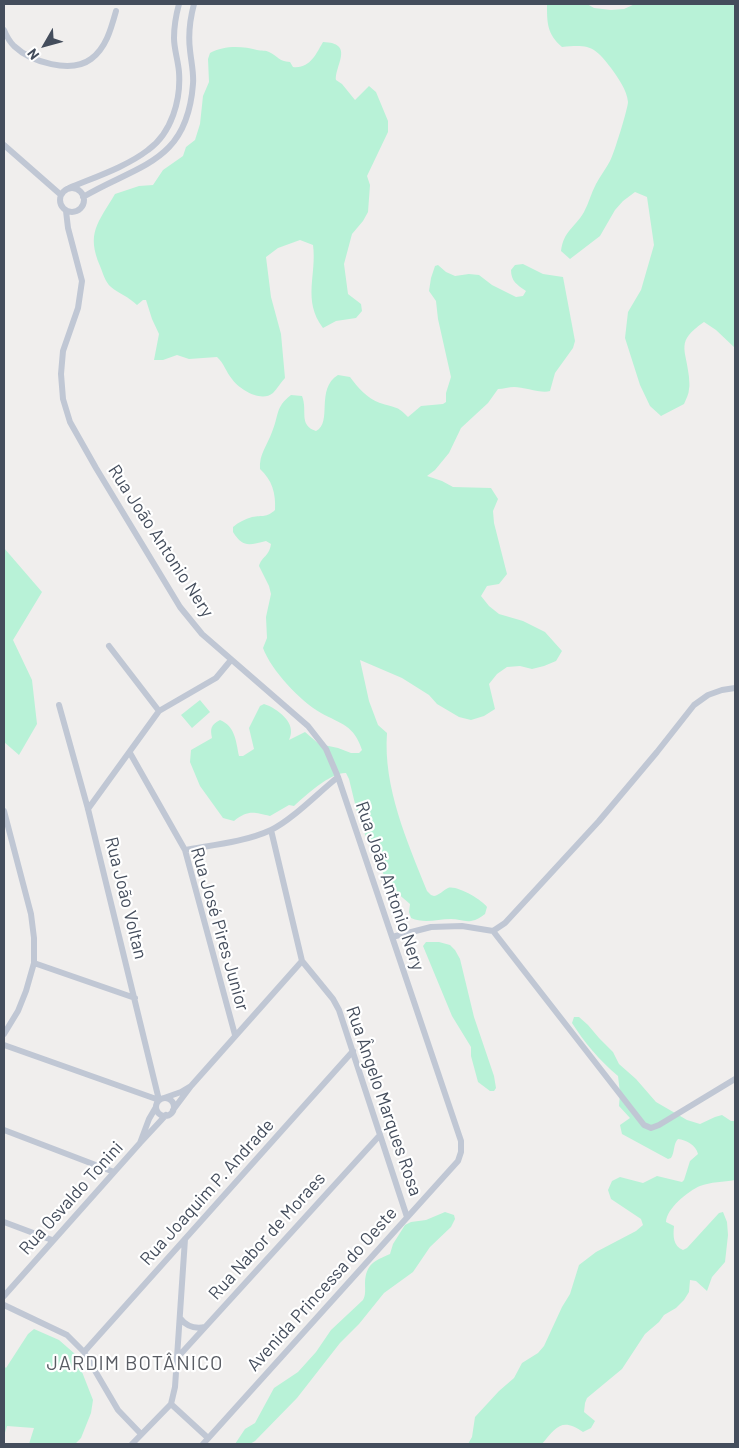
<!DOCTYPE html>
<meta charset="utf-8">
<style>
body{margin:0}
#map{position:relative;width:739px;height:1448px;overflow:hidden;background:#f0eeed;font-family:Barlow,sans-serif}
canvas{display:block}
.frame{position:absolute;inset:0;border:5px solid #444d5c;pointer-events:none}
.north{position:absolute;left:20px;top:20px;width:50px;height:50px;-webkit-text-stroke:4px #fff;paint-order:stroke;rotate:232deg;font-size:14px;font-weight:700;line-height:20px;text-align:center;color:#444d5c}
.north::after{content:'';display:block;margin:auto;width:18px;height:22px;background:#444d5c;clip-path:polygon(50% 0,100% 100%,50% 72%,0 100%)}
</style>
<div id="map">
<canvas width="739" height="1448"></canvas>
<div class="frame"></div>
<div class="north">N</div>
</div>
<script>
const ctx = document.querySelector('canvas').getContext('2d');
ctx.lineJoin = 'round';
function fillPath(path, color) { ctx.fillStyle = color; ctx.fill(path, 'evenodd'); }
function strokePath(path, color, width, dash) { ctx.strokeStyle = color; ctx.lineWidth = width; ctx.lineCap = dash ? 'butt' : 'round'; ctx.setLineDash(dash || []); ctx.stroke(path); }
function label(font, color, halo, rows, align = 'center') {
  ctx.font = font + ' Barlow,sans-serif'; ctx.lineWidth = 4.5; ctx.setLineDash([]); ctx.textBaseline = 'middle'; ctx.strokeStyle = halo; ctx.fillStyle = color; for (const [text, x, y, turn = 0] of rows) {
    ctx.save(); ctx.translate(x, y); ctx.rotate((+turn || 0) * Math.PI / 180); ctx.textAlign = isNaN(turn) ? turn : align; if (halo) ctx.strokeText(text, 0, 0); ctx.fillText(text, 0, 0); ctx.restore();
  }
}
fillPath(new Path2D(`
 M547 4H587L594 8 611 10 624 9 635 4H735V348L716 330 704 322C675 342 686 348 689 377 689 381 690 385 689 389 689 394 686 399 684 404L661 416 650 406 640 385 625 338 628 312 641 290 654 245 647 197 635 192 623 201 615 210 600 236 570 259 561 251C564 230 574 229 584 212 589 203 591 193 596 184 600 176 606 169 610 161 614 154 628 108 628 102 627 90 618 78 611 68 595 47 590 44 562 47 547 34 547 23 547 4Z
 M323 42C355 43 335 65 336 80L342 84 355 100 369 86 376 92 388 121V132L367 176 370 185 368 212 363 221 352 234 344 264 348 294 361 304 362 311 356 318 336 321 323 328C302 300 317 275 313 245L300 240 278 248 266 257 271 297 281 334 285 378C281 382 277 389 273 393 261 403 239 389 232 379 226 372 224 363 217 357L189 359 177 355 163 360H154L159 334 152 319 146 300H143L137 305C129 297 118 293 111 287 105 282 103 273 100 266 86 233 98 223 115 194L139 186 153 185 163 170 183 156 186 147 195 140 200 124 203 96 209 82 208 59 210 53C224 45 243 46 257 50 261 51 266 50 269 52 279 57 278 61 290 62L293 67C310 69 316 54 323 42Z
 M523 264 543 274 563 277 575 341 573 348 555 373 550 391C542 394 524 387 514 387 509 387 503 389 498 389L488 403 461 428 449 453 435 470 427 476 442 481 453 487 491 488 498 499 493 511 494 523 507 574 499 584 487 586 481 596 489 606 499 614 523 621 545 632 562 651 556 661 544 666 532 669 520 666 507 667 497 674 489 684 495 709 484 716 471 720 459 717 437 704 429 695 402 678 360 660 369 701 378 725 387 733C383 787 407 841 427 891L431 895 434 896C440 895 443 890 448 888 457 885 482 900 487 907L485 914C481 917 477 920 471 921 464 922 458 919 451 919 437 919 425 924 411 918L409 912 410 904 396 892 385 879 378 857 368 843 357 812 349 779 346 773C331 772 305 796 294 806L289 805 270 816C253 812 248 810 234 821L223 818 200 786 190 762 191 750 212 738C210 728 211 725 220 720 235 726 236 741 239 756H243L254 749 249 728 260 706 264 704C274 707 292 719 291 732 291 735 290 737 289 740L305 732 319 744 338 748 351 753H359L362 750C354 725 341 724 321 713 300 701 271 670 263 648L267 638 266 617 271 594 269 586 259 566C262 556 269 557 271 544L266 541C249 545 243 548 233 532V527C239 522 245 519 252 517 263 515 266 518 275 510 276 493 272 480 260 469 259 454 267 446 272 432 279 416 275 407 291 395L302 396C308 411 298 425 316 431 333 423 315 389 338 375L350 377C358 388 367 398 380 403 394 408 397 405 408 417L421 406 443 404 446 402V393L451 377 438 319 436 301 429 291 431 278 435 266 438 265 446 272 455 276 469 274 479 275 492 285 516 297 523 296 526 291C517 285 511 281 511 270L515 265Z
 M4 548 42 592 13 640 32 680 37 724 19 755 4 742Z
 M200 700 210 712 192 728 181 715Z
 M426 942H439L450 945 455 950 460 959 474 1017 494 1076 496 1088 494 1091H490L478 1082 471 1056V1047L452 1016 423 946Z
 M574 1017H579L588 1025 599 1038 613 1052 619 1064 636 1079 656 1102 687 1120 700 1124 715 1117 722 1115 731 1121H735V1180C724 1182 710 1182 700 1186 688 1191 666 1209 666 1222L674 1226C673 1236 673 1246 683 1250L687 1248 719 1213 723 1212 727 1222 728 1235 725 1262 712 1277 707 1291 696 1281 690 1280 689 1292 684 1300 676 1308 664 1315 659 1322 645 1334 622 1369 587 1398 585 1403 584 1412 595 1421 591 1428 583 1432C562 1417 556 1427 542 1444H468L472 1437 475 1417 499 1391 514 1378 522 1363 538 1353 544 1346 562 1307 570 1294 579 1265 596 1252 636 1231 643 1225 641 1219 611 1199 608 1190 612 1181 620 1177 643 1183 657 1176 682 1182 684 1180 690 1161 698 1154C696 1145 686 1140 678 1139 673 1144 675 1152 671 1158L668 1159 622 1134 620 1125 630 1118 619 1106 620 1093 618 1076C600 1061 584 1042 572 1023Z
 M445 1212 454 1215 455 1219 451 1227 430 1247 413 1272 384 1293 359 1324 340 1343 297 1398 255 1441 250 1444H235L245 1429 255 1423 274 1388 298 1372 316 1352 331 1330 363 1300C366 1295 365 1289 365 1283 366 1264 374 1261 390 1254L393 1244 405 1225 411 1222 426 1220Z
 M34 1329 59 1340 75 1354 93 1400 91 1413 81 1438 75 1444H29L34 1428 7 1426 4 1436V1366L6 1368 28 1334Z`), '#b8f2d7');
strokePath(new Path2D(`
 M4 30C6 35 10 42 14 46 31 62 71 74 91 59 106 48 111 29 116 11
 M4 145 61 195
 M69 188C95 177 126 167 148 150 172 133 181 99 179 72 178 60 174 49 174 38 174 26 176 15 179 4
 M60 200a12 12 0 1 1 24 0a12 12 0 1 1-24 0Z
 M83 197C139 164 187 163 193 84 194 73 191 61 190 50 188 34 190 19 194 4
 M66 211 68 228 82 281 78 308 63 351 61 374 63 399 70 422 96 468 180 607 202 634 308 726 326 749 338 777 461 1141V1152L458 1161 203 1444
 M109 646 159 711
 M59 705 88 809 159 1100
 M130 753 185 850 235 1035
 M88 809 159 711 216 678 231 660
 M4 811 31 914 34 938V963L26 991 18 1011 4 1034
 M271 830 302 961 333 999 339 1010 407 1217
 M185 850C213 845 245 842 271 830 292 820 319 792 338 777
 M493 931 644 1125 651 1128 659 1125 735 1079
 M392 937 431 927 462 926 493 931 505 923 599 821 657 752 694 705 708 695 722 690 735 688
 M34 963 135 998
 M4 1045 159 1100
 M191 1086 302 961
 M164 1098 181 1092 191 1086 173 1110
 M156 1107a9 9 0 1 1 18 0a9 9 0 1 1-18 0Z
 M156 1107 149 1119 140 1143 166 1115
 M4 1130 114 1172
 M4 1222 52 1240
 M4 1296 140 1143
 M4 1305 67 1335 84 1352 118 1410 141 1434
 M180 1318C186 1326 195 1329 205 1327
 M84 1352 353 1051
 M177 1358 380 1135
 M171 1404 175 1387 185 1239
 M171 1404 208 1438
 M132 1444 171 1404`), '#c0c7d4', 6);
label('18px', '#444d5c', '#fff', [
 ["Rua João Antonio Nery",161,541,57],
 ["Rua João Antonio Nery",390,886,71],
 ["Rua João Voltan",126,898,76],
 ["Rua José Pires Junior",220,929,74],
 ["Rua Ângelo Marques Rosa",384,1101,71],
 ["Rua Joaquim P. Andrade",207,1192,-48],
 ["Rua Osvaldo Tonini",71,1198,-48],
 ["Rua Nabor de Moraes",267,1236,-48],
 ["Avenida Princessa do Oeste",322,1289,-48]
]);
ctx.letterSpacing = '1px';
label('20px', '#595c63', '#fff', [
 ["JARDIM BOTÂNICO",135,1363]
]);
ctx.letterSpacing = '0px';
</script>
